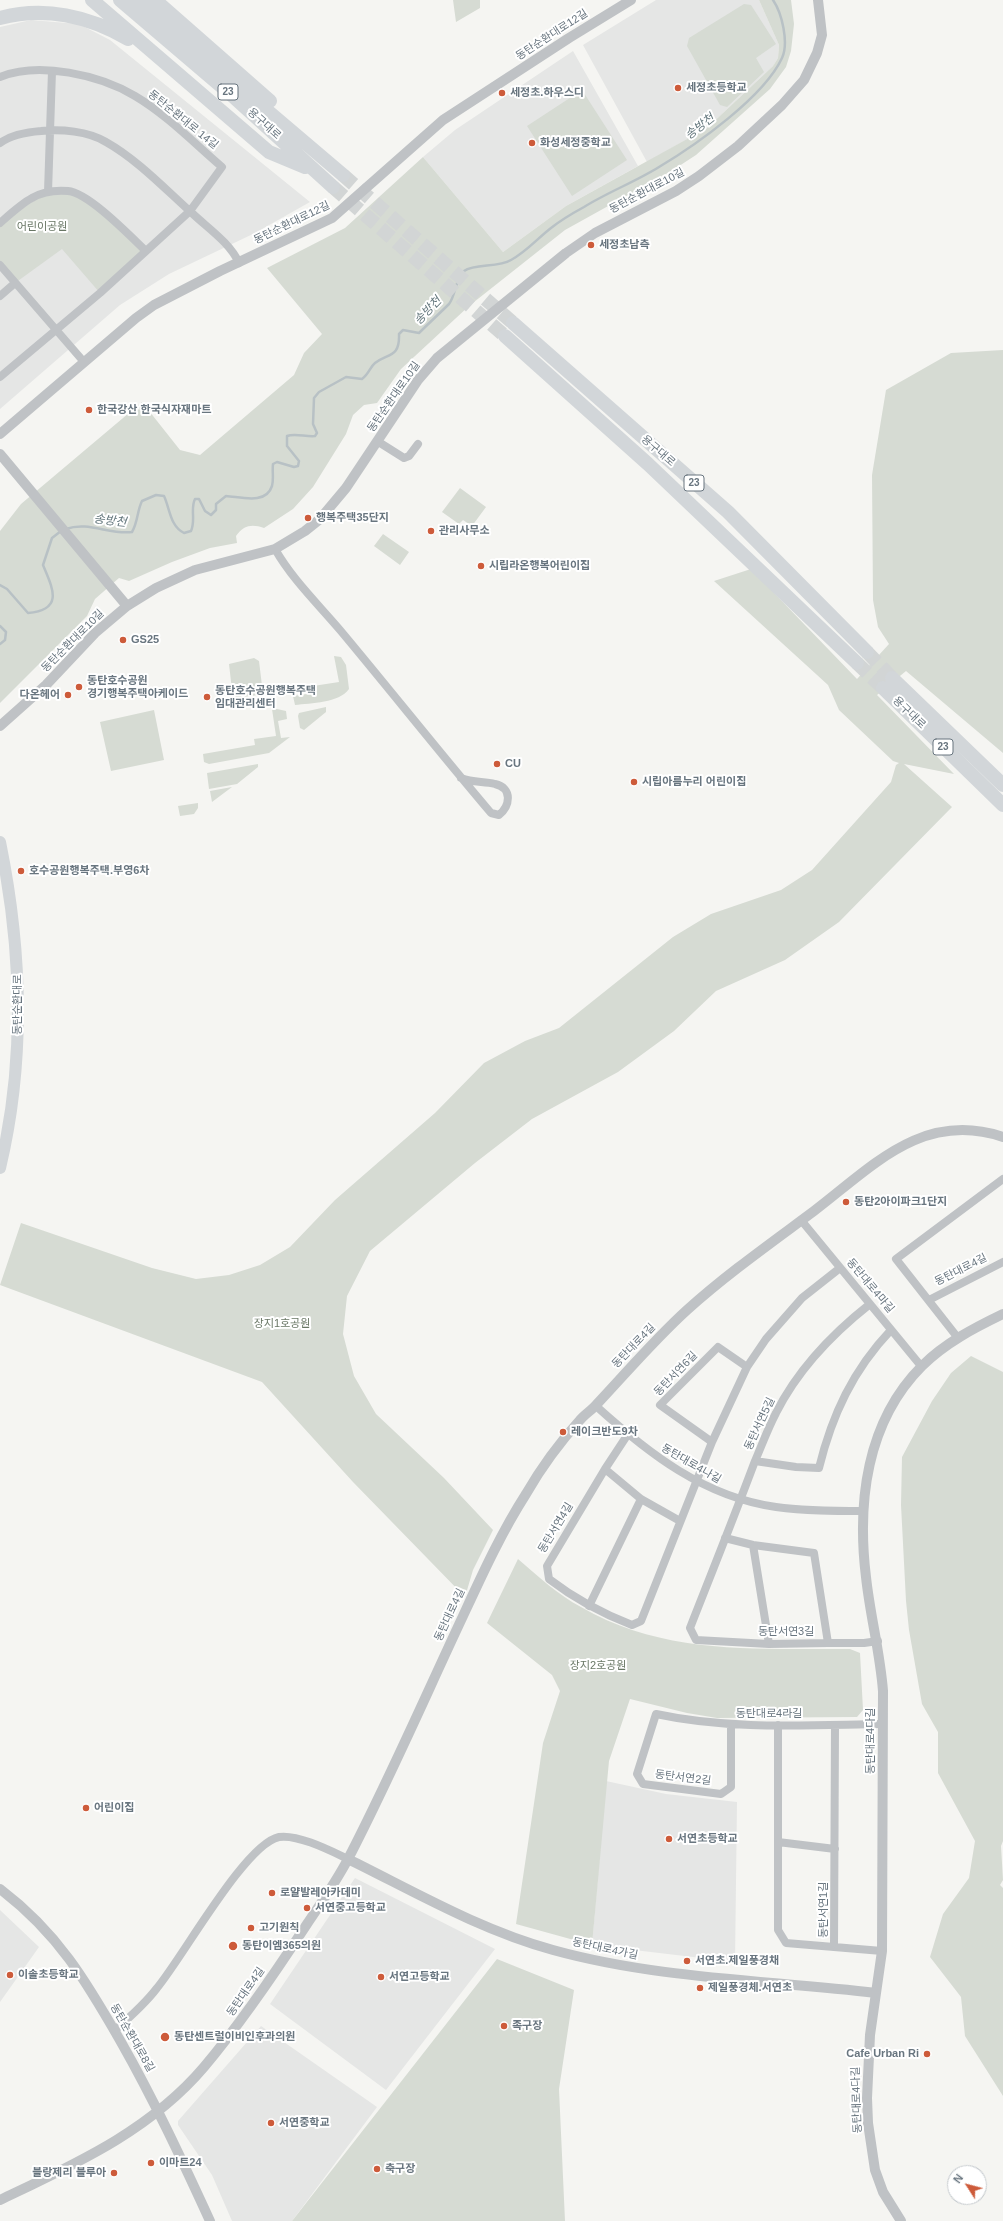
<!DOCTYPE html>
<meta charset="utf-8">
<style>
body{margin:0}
#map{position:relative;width:1003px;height:2221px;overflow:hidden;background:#f5f5f2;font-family:Arial,sans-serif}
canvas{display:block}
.north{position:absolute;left:947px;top:2165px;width:40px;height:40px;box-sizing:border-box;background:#fff;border:1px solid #c3c8cc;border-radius:50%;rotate:306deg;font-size:11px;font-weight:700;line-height:16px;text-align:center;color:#68757f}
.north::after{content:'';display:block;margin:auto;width:14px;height:18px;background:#cd5b3a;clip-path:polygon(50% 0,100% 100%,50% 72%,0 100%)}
</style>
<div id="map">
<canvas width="1003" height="2221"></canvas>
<div class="north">N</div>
</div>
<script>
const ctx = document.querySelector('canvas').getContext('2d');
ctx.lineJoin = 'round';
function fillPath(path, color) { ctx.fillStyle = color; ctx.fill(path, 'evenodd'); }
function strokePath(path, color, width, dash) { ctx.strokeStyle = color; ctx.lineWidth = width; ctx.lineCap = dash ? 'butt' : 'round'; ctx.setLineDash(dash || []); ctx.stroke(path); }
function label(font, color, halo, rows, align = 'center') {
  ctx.font = font + ' Arial,"Noto Sans KR",sans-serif'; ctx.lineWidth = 4; ctx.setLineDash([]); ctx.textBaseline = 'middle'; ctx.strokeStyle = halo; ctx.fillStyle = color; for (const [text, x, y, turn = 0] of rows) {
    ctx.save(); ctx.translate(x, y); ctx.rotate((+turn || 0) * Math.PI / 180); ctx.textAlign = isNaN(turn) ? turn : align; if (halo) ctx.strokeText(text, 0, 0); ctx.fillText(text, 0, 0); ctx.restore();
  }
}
fillPath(new Path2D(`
 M656 0H759L779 45 778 58 773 66 707 128 647 162 583 45Z
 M31 20 79 24 110 40 310 202 255 233 169 274 120 305 0 409V27Z
 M573 51 638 166 566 206 503 252 423 157 455 130Z
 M606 1781 666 1794 737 1802 735 1962 592 1945Z
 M355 1878 495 1949 386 2090 270 2004Z
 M0 1910 39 1947 0 2002Z
 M261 2026 377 2107 292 2221H232L212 2175 178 2125V2121Z`), '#e5e6e5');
fillPath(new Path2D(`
 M453 0H480V8L456 22Z
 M759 0H791L794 24 791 51 786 67 770 89 696 155 673 170 565 230 469 306 401 369 377 403 364 405 353 415 346 434 313 487 293 509 264 528C252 524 244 525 236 536L237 543 210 548 172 562 129 581 119 578 95 599 87 616 0 703V531L21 504 142 402 180 450 200 455 294 375 304 353 322 334 267 268 345 228 423 157 503 252 566 206 707 128 773 66 778 58 779 45Z
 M744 4 751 5 776 44 756 58 764 72 727 107 720 105 687 46 689 38Z
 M582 90 627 160 572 196 527 126Z
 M48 192 83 197 146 251 100 293 62 249 15 283 0 265V223Z
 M1003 350V753L906 671 877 695 954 774 904 764 952 807 839 922 785 960 716 991 674 1031 618 1072 532 1119 475 1163 370 1251 347 1296 343 1334 354 1376 376 1414 444 1478 493 1530 473 1570 465 1597 353 1482 262 1382 0 1285 21 1223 152 1268 196 1279 229 1275 260 1265 290 1247 335 1200 435 1113 484 1063 525 1041 559 1028 673 937 711 914 781 890 812 870 891 782 896 765 899 763 893 761 839 710 828 685 714 581 751 569 857 679 889 644 878 627 873 600 872 475 886 390 951 353Z
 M460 488 486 507 472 526 463 520 459 524 442 512Z
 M383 534 409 552 400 565 374 546Z
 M334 656 341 657 346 665 349 689C339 703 311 703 295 705L293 696 314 693 313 686 339 682Z
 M254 658 259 661 263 694 233 699 229 664Z
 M326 707V712L304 730 300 728 298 716 299 713Z
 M272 709H277L286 711 287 719 278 721 281 738 290 737 269 753 209 764 204 762 203 754 255 745 254 739 276 736Z
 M154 710 164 760 111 771 100 722Z
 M258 764V767L237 784 209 789 207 773Z
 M232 787 212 802 210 791Z
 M198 803V808L194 814 180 816 178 806Z
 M971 1356 1003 1372V1841L1001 1846 1003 1880 1000 1885 1003 1888V2096L965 2036 961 1997 930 1957 943 1914 969 1878 975 1841 938 1773V1732L922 1704 909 1630 906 1601 901 1505 902 1457 932 1401 951 1373Z
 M518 1559C538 1576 558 1595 581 1607 666 1656 756 1648 850 1649L860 1653 863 1710 857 1717 717 1718 687 1713 630 1699 609 1761 592 1945 516 1924 543 1743 560 1691 552 1675 487 1623Z
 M497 1959 574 1990 559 2089 565 2221H292Z`), '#d6dbd3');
strokePath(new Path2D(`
 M66 529C88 521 110 535 132 532 138 522 137 511 142 501L156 495 164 496C170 509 170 526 184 533L191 531C196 520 190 509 195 499H199L205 511 211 515 216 510V504L226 496C241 497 266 505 272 486 274 479 272 471 273 464L277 462 294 467 298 466 299 461 287 446V436C295 433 306 437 315 436L317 433 313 424 314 398 319 392 346 377 362 379C369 374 370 367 375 363 388 353 400 358 399 334L403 330 419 333C427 325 441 312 449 304 456 295 455 279 464 271 475 263 498 268 511 260 526 252 538 238 551 228 561 220 573 213 584 207 608 192 635 182 659 167 696 145 764 97 782 58 789 43 782 13 773 0
 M0 585 7 589 28 613C65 610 52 587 43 565L52 538 61 531
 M0 626 6 632 5 640 0 644`), '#b8c1c5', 2.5);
strokePath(new Path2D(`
 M343 175 513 323
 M333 187 505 336
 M867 652 892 678
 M857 663 883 688`), '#d2d5d5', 14, [14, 7]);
strokePath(new Path2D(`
 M0 77C39 61 100 75 135 96 167 115 194 143 222 167L190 211 100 293 0 377
 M0 143C11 135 28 132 41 131 61 129 88 131 106 142 138 160 166 190 193 214 209 229 230 243 239 263
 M48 192 52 71
 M0 223C10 214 21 204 32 198 42 192 56 190 68 191 89 193 130 236 146 251
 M0 265 84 362
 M0 296 15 283
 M377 441 404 458 409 456 418 444
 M275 549C292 579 318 604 340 630 391 691 440 753 491 813L499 815C510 806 513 788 495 784 484 781 473 783 461 778
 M801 1220 921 1366
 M929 1300 1003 1262
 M870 1304C832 1334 798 1369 776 1413 768 1428 762 1445 755 1461L796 1467 819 1468C832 1415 853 1370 891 1330
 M958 1338 896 1259 1003 1179
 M747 1367 712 1442 660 1405 718 1347 747 1367 766 1339 802 1298 840 1268
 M596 1406C648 1453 704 1497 776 1507 805 1511 834 1511 864 1511
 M605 1469 628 1434
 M680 1521 641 1499 605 1469 547 1566 549 1579C575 1599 601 1613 632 1625L641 1621 712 1442
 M725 1538 753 1545 814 1553 828 1643 769 1644 696 1640 690 1628C712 1572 734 1517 755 1461
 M753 1545 769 1644
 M589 1606 641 1499
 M828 1643H864L878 1641
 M731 1725V1787L721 1794 643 1784 637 1774 656 1714C730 1730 807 1725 883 1724
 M778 1725V1930L786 1943 834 1947 835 1725
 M778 1842 835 1849
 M834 1947 882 1951
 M114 2031C129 2018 145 2004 157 1988 183 1957 245 1844 279 1837 298 1834 331 1851 348 1859`), '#bfc2c5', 8);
strokePath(new Path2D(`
 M0 434 136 318 154 305 220 271 332 218 443 120 569 38 631 0
 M0 454 127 606
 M0 726 46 685 95 633 127 606 156 588 195 570 275 549 305 531 320 519 346 488 418 380 437 358 566 253 595 233 676 191 699 176 738 146 782 105 804 80 817 53 822 35 818 0
 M348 1859C415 1892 480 1930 553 1950 658 1979 768 1980 876 1993
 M0 1889C58 1933 86 1981 121 2042 154 2100 182 2160 210 2221
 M0 2200C73 2165 150 2131 204 2067 242 2022 275 1973 307 1924 321 1903 336 1882 348 1859 389 1780 425 1697 463 1616 482 1575 501 1533 526 1494 541 1468 560 1442 580 1420 585 1414 592 1410 597 1404 627 1372 655 1339 687 1310 727 1274 771 1243 814 1211 873 1166 923 1110 1003 1137
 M901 2221 883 2192 875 2170 868 2123 867 2098 870 2035 882 1951 883 1691C880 1652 870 1615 866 1577 857 1503 866 1422 922 1366 945 1343 974 1328 1003 1314`), '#bfc2c5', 10);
strokePath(new Path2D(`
 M0 842C22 950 26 1059 0 1168`), '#d2d6d9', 12);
strokePath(new Path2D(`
 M92 0 269 152 305 167
 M120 0 235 98 333 187
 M137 0 343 175
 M155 0 270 101
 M0 18C44 6 89 16 128 39
 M513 323 728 512 867 652
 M505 336 648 464 857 663
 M892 678 1003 785
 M883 688 1003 805`), '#d2d6d9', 14);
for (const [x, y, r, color] of [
 [678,88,4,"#cd5b3a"],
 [502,93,4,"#cd5b3a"],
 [532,143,4,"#cd5b3a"],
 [591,245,4,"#cd5b3a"],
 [89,410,4,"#cd5b3a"],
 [308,518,4,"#cd5b3a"],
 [431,531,4,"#cd5b3a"],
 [481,566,4,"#cd5b3a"],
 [123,640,4,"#cd5b3a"],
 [79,687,4,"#cd5b3a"],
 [68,695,4,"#cd5b3a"],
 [207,697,4,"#cd5b3a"],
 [497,764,4,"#cd5b3a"],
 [634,782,4,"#cd5b3a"],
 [21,871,4,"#cd5b3a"],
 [846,1202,4,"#cd5b3a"],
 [563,1432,4,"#cd5b3a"],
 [86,1808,4,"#cd5b3a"],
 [669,1839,4,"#cd5b3a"],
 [272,1893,4,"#cd5b3a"],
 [307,1908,4,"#cd5b3a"],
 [251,1928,4,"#cd5b3a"],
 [233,1946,5,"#cd5b3a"],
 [687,1961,4,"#cd5b3a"],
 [10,1975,4,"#cd5b3a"],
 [381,1977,4,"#cd5b3a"],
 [700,1988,4,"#cd5b3a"],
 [504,2026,4,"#cd5b3a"],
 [165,2037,5,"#cd5b3a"],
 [927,2054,4,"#cd5b3a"],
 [271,2123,4,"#cd5b3a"],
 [151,2163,4,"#cd5b3a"],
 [377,2169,4,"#cd5b3a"],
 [114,2173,4,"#cd5b3a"]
]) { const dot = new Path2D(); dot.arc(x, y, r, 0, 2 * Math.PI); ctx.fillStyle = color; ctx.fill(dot); strokePath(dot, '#fff', 1.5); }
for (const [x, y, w] of [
 [228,92,20],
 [694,483,20],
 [943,747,20]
]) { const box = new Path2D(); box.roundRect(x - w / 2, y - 8, w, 16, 3); ctx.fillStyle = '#fff'; ctx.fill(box); strokePath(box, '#68757f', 1); }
label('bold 10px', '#68757f', null, [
 ["23",228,92],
 ["23",694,483],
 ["23",943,747]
]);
label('11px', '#68757f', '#fff', [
 ["동탄순환대로12길",552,35,-33],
 ["동탄순환대로 14길",183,120,39],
 ["용구대로",264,124,42],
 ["동탄순환대로10길",647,191,-28],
 ["동탄순환대로12길",292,223,-26],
 ["동탄순환대로10길",394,397,-55],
 ["용구대로",658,451,41],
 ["동탄순환대로10길",73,641,-45],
 ["용구대로",909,713,44],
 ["동탄순환대로",18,1005,-90],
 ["동탄대로4길",961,1270,-27],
 ["동탄대로4마길",870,1286,50],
 ["동탄대로4길",634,1346,-46],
 ["동탄서연6길",676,1374,-46],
 ["동탄서연5길",760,1424,-65],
 ["동탄대로4나길",691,1464,30],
 ["동탄서연4길",556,1528,-59],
 ["동탄대로4길",450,1615,-65],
 ["동탄서연3길",786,1632],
 ["동탄대로4라길",769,1714],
 ["동탄대로4다길",871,1741,-90],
 ["동탄서연2길",683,1778,7],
 ["동탄서연1길",824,1910,-90],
 ["동탄대로4가길",605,1949,12],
 ["동탄대로4길",246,1992,-55],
 ["동탄순환대로8길",132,2038,60],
 ["동탄대로4다길",857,2100,-92]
]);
label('bold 11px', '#68757f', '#fff', [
 ["세정초등학교",686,88],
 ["세정초.하우스디",510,93],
 ["화성세정중학교",540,143],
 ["세정초남측",599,245],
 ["한국강산 한국식자재마트",97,410],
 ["행복주택35단지",316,518],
 ["관리사무소",439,531],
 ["시립라온행복어린이집",489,566],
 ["GS25",131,640],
 ["동탄호수공원",87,681],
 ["경기행복주택아케이드",87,694],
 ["동탄호수공원행복주택",215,691],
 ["임대관리센터",215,704],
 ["다온헤어",60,695,"right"],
 ["CU",505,764],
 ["시립아름누리 어린이집",642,782],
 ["호수공원행복주택.부영6차",29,871],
 ["동탄2아이파크1단지",854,1202],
 ["레이크반도9차",571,1432],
 ["어린이집",94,1808],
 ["서연초등학교",677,1839],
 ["로얄발레아카데미",280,1893],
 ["서연중고등학교",315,1908],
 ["고기원칙",259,1928],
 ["동탄이엠365의원",242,1946],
 ["서연초.제일풍경채",695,1961],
 ["이솔초등학교",18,1975],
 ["서연고등학교",389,1977],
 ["제일풍경체.서연초",708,1988],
 ["족구장",512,2026],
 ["동탄센트럴이비인후과의원",174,2037],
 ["Cafe Urban Ri",919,2054,"right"],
 ["서연중학교",279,2123],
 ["이마트24",159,2163],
 ["축구장",385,2169],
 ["블랑제리 블루아",106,2173,"right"]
], 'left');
label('11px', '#697765', '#fff', [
 ["어린이공원",42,227],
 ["장지1호공원",282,1324],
 ["장지2호공원",598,1666]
]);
label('italic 12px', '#63767c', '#fff', [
 ["송방천",700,127,-38],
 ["송방천",428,311,-46],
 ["송방천",110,521,7]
]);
</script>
